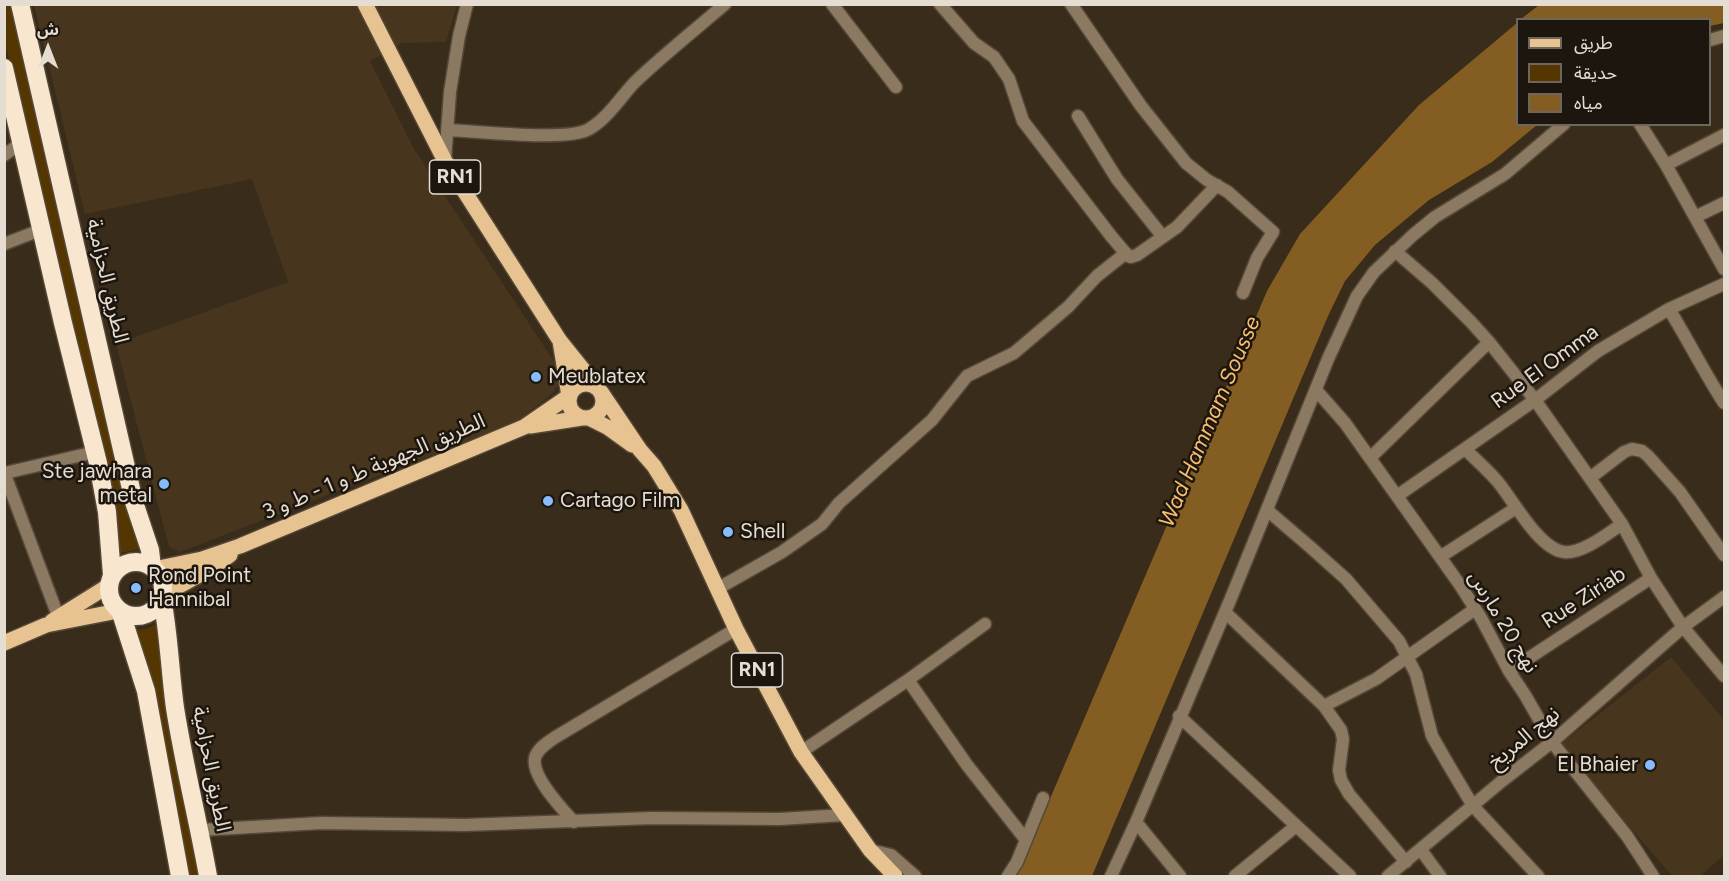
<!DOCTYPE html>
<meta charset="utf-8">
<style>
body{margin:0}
#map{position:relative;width:1729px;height:881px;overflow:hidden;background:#392c1b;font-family:Figtree,"Noto Sans Arabic",sans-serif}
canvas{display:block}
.frame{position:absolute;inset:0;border:6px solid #e6ddd2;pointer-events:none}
.legend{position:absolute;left:1516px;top:18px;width:195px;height:108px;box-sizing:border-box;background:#1c160e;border:2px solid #6d665c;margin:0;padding:8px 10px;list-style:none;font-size:18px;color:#e6ddd2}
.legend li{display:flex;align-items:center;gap:12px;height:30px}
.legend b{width:30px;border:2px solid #6d665c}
.north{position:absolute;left:18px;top:18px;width:60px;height:60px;-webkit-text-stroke:4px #1c160e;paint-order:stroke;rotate:0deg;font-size:16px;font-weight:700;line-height:24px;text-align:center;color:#e6ddd2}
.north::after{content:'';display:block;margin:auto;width:21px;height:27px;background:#e6ddd2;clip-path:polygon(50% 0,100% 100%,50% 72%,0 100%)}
</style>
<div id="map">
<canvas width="1729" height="881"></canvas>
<div class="frame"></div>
<ul class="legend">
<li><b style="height:8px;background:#e8c392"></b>طريق</li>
<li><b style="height:16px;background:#553600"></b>حديقة</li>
<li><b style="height:16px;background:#845d22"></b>مياه</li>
</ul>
<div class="north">ش</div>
</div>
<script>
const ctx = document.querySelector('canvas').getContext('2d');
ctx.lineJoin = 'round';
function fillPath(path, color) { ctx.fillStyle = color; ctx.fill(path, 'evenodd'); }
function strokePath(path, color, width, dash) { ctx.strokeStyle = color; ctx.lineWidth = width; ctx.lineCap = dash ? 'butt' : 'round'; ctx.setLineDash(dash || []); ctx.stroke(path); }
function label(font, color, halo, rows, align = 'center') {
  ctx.font = font + ' Figtree,"Noto Sans Arabic",sans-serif'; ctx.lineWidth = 5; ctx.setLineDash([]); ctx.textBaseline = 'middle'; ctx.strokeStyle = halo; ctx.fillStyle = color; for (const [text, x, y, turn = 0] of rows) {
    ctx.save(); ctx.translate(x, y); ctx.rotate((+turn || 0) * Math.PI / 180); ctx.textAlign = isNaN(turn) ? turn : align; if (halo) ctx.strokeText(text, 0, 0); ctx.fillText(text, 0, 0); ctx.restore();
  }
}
fillPath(new Path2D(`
 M34 5H457L446 42 402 43 370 61 414 149 563 375 554 392 515 423 180 552 169 547 116 344 288 282 252 179 85 214Z
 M1671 657 1724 720V855L1700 876H1672L1560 745Z`), '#47351d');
fillPath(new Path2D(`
 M4 5H15L144 548 115 554 48 227 5 41Z
 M161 622 203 876H186L132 630 146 629Z`), '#553600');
fillPath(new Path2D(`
 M1539 5H1724V23L1710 26V20L1521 19Z
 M1517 23 1518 124 1537 125 1492 162 1429 200 1375 245 1345 281 1328 316 1092 876H1017L1267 291 1300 234 1419 105Z`), '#845d22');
const minor = new Path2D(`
 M832 4 896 87
 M940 4 974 43 994 57 1009 79 1023 121 1111 236 1128 256 1131 257 1137 255 1177 227 1217 185
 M1071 4 1141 106 1186 163 1207 180 1228 192 1273 232 1257 258 1243 293
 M1710 40 1724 36
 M1078 116 1117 179 1163 237
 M1640 124 1666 165 1724 269
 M447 130C476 131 568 142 589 129 606 120 621 97 634 83 663 55 695 30 725 4
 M4 155 23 142
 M445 160 450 92 459 36 467 4
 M1666 165 1724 135
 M1695 217 1724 203
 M4 244 43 229
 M1395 251 1432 283 1471 322 1489 342 1535 400 1622 524 1651 578 1683 627 1724 676
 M1669 309C1688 340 1704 372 1724 403
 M1316 390 1345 423 1460 585 1481 618 1509 671 1525 695 1552 742 1627 836 1653 876
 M1465 449C1476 460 1488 470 1498 482 1513 500 1539 549 1564 552 1582 554 1607 534 1622 524
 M1370 458 1489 342
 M4 472 58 616
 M5 473 95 452
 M1590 478 1624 452 1632 449 1642 451 1648 456 1680 492 1724 555
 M1397 496 1535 400 1598 351 1669 309 1724 284
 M1267 510 1309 546 1346 579 1399 641 1416 674 1432 736 1448 764 1473 806 1538 876
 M1440 557 1516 508
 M717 589 782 552 822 524 839 503 932 420 967 376 1014 353 1068 307 1097 276 1126 253
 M1225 612 1324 706 1376 679 1475 609
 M1509 671 1651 578
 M908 680 967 765 1026 840
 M1324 706 1341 730 1343 739 1339 770 1341 780 1349 794 1406 862
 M1179 716 1350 876
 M801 752 908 680 985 624
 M574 822C562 809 531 776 535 758 537 749 547 743 554 738L736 629
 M1136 822 1180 876
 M200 830 321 823 465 825 652 818 780 819 844 815
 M870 850 891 855 915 876
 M1421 850 1440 876
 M1008 876 1017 862 1043 798
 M1111 876 1136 822 1231 598 1328 359 1357 296 1374 272 1413 235 1435 217 1505 174 1564 124
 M1235 876 1296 826
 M1388 876 1502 781 1552 742 1683 627 1724 597`);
const major = new Path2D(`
 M365 4 445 161 560 341 597 387
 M569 401a17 17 0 1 1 34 0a17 17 0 1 1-34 0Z
 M601 392 640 450 654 466 681 510 736 629 801 752 870 850 895 876
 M589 418 607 427 632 445
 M530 426 582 418
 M154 569 202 559 240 546 524 427 569 396 560 341
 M163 595 212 568 230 555
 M52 621 108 586
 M4 643 46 625 118 611`);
const highway = new Path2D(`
 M20 4 134 502 150 550 152 567
 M4 68 63 323 98 463 107 512 112 575
 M109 589a27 27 0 1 1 54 0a27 27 0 1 1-54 0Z
 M162 598C169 635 170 672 175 708 184 765 198 820 208 876
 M121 613 146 691 180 876`);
strokePath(minor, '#554838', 15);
strokePath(major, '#554838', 18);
strokePath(highway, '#554838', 21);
strokePath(minor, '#8b7962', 12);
strokePath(major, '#e8c392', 15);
strokePath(highway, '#f8e6cf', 18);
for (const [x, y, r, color] of [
 [536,377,6,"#87bbfb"],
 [164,484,6,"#87bbfb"],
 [548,501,6,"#87bbfb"],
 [728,532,6,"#87bbfb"],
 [136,588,6,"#87bbfb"],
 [1650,765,6,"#87bbfb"]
]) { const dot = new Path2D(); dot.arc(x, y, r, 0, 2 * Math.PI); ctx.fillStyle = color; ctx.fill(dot); strokePath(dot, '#1c160e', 2); }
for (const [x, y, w] of [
 [455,177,51],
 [757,670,51]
]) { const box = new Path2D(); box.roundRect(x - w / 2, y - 17, w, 34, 4.5); ctx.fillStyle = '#1c160e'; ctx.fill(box); strokePath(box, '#e6ddd2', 1.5); }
label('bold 20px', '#e6ddd2', null, [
 ["RN1",455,177],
 ["RN1",757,670]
]);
label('21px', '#e6ddd2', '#1c160e', [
 ["الطريق الحزامية",107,281,77],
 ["Rue El Omma",1545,367,-36],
 ["الطريق الجهوية ط و 1 - ط و 3",374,467,-23],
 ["Rue Ziriab",1584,598,-33],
 ["نهج 20 مارس",1503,622,59],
 ["نهج المريخ",1524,738,-39],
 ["الطريق الحزامية",211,769,79]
]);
label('21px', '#e6ddd2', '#1c160e', [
 ["Meublatex",548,377],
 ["Ste jawhara",152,472,"right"],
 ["metal",152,496,"right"],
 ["Cartago Film",560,501],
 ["Shell",740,532],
 ["Rond Point",148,576],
 ["Hannibal",148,600],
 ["El Bhaier",1638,765,"right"]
], 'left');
label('italic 22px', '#f8be6c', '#1c160e', [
 ["Wad Hammam Sousse",1210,422,-67]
]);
</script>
